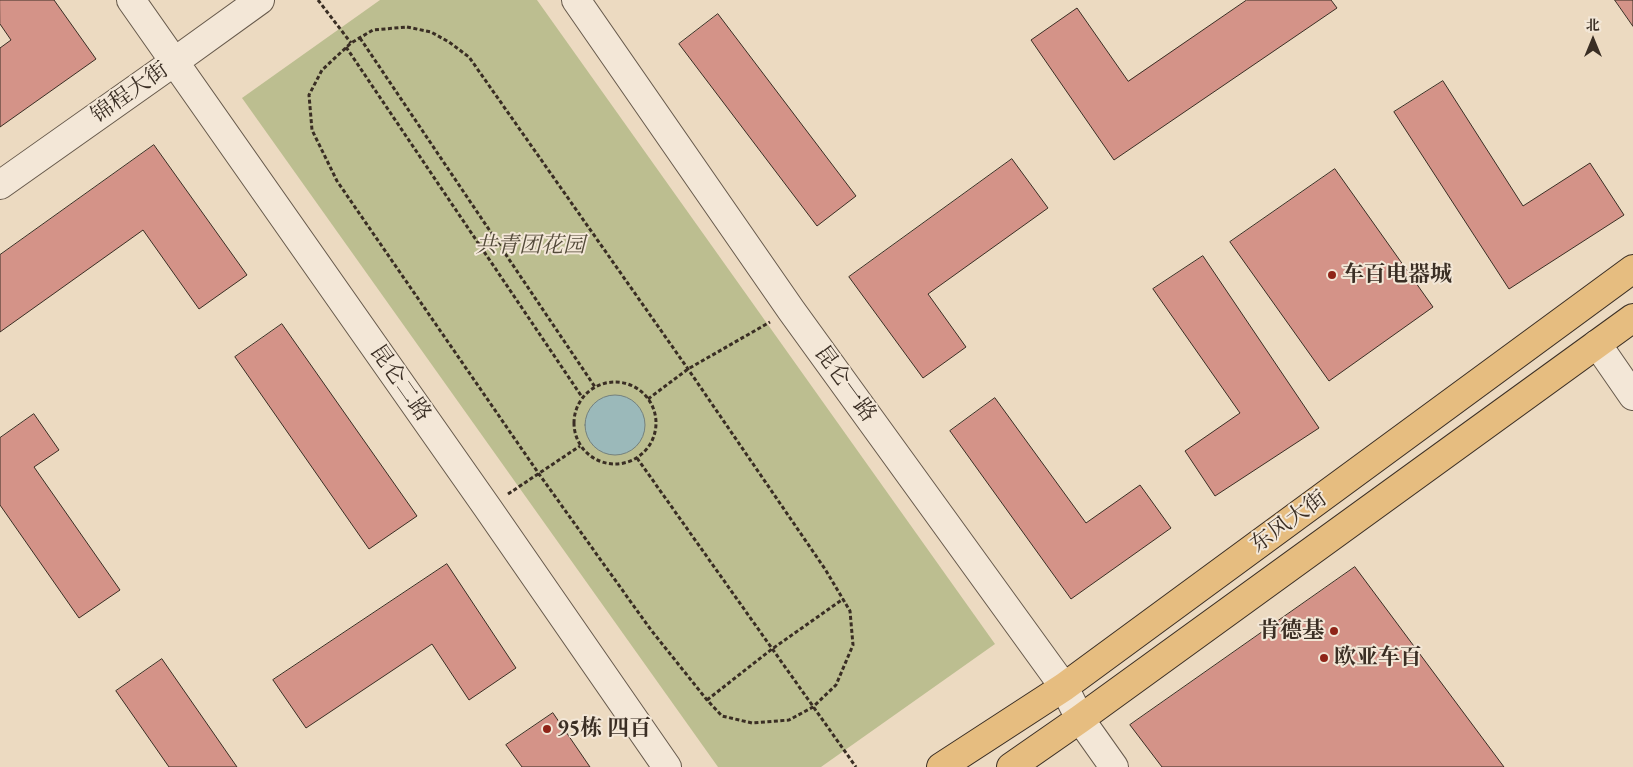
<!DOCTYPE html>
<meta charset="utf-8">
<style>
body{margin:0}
#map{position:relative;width:1633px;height:767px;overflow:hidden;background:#ecdac1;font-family:"EB Garamond","Noto Serif SC",serif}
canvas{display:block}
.north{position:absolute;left:1568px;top:15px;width:50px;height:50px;-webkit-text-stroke:4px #f3e7d7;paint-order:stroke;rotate:0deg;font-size:14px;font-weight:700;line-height:20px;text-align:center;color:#3a2e24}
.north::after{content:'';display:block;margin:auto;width:18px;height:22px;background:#3a2e24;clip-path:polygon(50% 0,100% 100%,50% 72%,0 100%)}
</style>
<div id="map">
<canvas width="1633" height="767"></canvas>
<div class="north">北</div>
</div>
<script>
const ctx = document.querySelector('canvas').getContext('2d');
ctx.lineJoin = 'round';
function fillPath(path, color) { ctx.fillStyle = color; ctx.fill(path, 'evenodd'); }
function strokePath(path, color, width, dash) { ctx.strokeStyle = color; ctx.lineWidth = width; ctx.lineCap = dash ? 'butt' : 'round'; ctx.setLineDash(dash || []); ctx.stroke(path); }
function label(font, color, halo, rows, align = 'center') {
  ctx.font = font + ' "EB Garamond","Noto Serif SC",serif'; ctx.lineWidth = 4; ctx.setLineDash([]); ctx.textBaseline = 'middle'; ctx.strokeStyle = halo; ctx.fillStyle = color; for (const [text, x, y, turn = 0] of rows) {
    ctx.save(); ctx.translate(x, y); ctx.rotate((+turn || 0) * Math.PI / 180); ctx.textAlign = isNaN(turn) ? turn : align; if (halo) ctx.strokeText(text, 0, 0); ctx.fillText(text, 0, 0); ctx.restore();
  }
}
fillPath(new Path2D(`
 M380 0H537L995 644 821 767H718L242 98Z`), '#bcbe90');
const water = new Path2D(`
 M585 425a30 30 0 1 1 60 0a30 30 0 1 1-60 0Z`);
fillPath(water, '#9bb9ba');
strokePath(water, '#74817e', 1);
const building = new Path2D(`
 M0 0H54L96 59 0 127V48L11 40 0 24Z
 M1247 0H1331L1337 8 1114 160 1031 40 1077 8 1128 81Z
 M1615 0H1633V26Z
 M718 14 856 196 817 226 679 44Z
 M1443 81 1523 206 1590 163 1624 215 1509 289 1394 112Z
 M154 145 247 275 199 309 143 230 0 332V255Z
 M1012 159 1048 208 928 294 966 347 923 378 849 277Z
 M1335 169 1433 307 1329 381 1230 242Z
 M1203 256 1319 428 1215 496 1185 451 1240 413 1153 289Z
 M282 324 417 516 369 549 235 357Z
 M995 398 1086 523 1140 485 1171 528 1071 599 950 431Z
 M34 414 59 450 34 467 120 590 79 618 0 505V438Z
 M447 564 516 668 469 700 432 644 306 728 273 680Z
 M1355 567 1504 767H1162L1130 725Z
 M162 659 237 767H169L116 691Z
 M553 713 590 767H522L506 745Z`);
fillPath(building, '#d49388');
strokePath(building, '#3a2e24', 1);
const minor = new Path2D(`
 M131 0 487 507 667 767
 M576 0 791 310 1064 687 1080 719 1114 767
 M0 185 174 62 260 0
 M1597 344 1633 396`);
const major = new Path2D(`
 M941 767 1064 687 1633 269
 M1011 767 1080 719 1633 318`);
strokePath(minor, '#66594b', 30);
strokePath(major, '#3a2e24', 30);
strokePath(new Path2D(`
 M318 0 351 43
 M407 27 431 32 449 42 469 57 688 369 825 569 850 611 853 645 836 685 813 707 789 720 752 723 722 716 707 700 651 630 539 474 337 181 312 130 309 95 322 70 351 43 373 30Z
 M360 38 595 387
 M346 47 582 397
 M574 423a41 41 0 1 1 82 0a41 41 0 1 1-82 0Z
 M648 399 688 369 770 322
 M637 458 856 767
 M508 494 580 446
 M707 700 772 649 843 599`), '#3a2e24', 3, [4, 2.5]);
strokePath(minor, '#f3e7d7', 28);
strokePath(major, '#e6bd80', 28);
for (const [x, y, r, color] of [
 [1332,275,5,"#8f2418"],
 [1334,631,5,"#8f2418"],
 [1324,658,5,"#8f2418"],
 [547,729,5,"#8f2418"]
]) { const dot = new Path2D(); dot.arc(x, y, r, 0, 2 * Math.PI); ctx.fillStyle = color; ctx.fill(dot); strokePath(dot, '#f3e7d7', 2); }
label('22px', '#3a2e24', '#f3e7d7', [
 ["锦程大街",130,93,-35],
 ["昆仑二路",400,383,55],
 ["昆仑一路",845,384,54],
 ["东风大街",1289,522,-36]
]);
label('italic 22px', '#544b3a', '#f3e7d7', [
 ["共青团花园",530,246]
]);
label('bold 22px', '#3a2e24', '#f3e7d7', [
 ["车百电器城",1342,275],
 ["肯德基",1324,631,"right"],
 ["欧亚车百",1334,658],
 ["95栋 四百",557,729]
], 'left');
</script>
